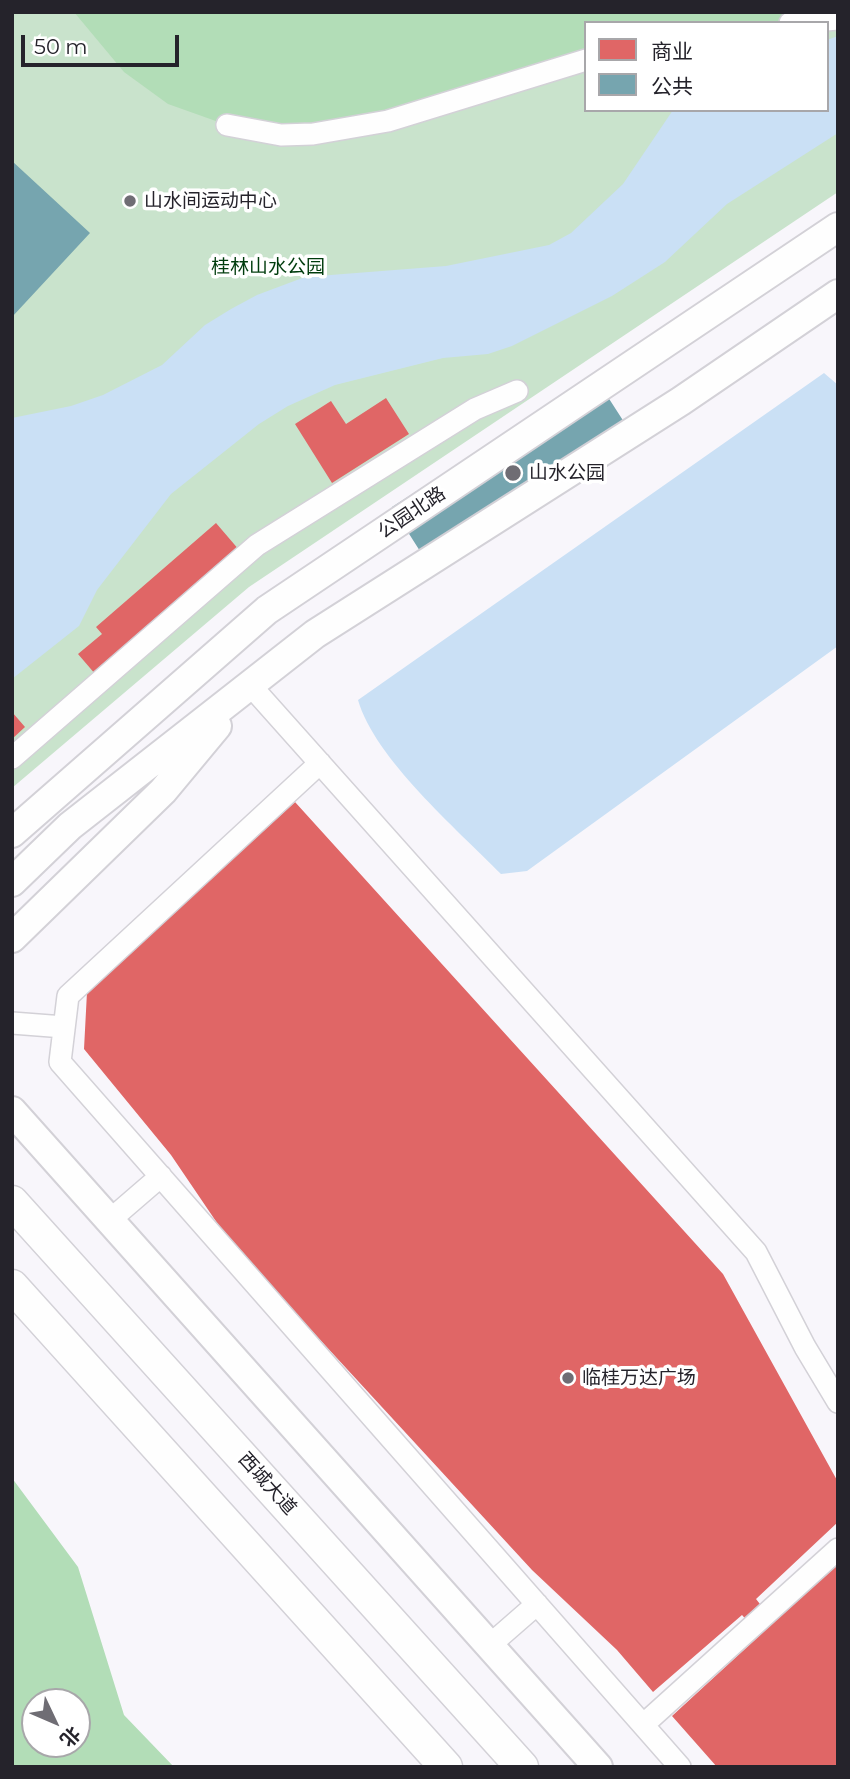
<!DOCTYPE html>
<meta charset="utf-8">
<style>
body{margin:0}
#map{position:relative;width:850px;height:1779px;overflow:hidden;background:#f8f6fb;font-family:Montserrat,"Noto Sans SC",sans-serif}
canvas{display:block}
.frame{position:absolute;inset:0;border:14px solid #25232b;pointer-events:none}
.legend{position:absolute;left:584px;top:21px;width:245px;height:91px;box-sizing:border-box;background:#fff;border:2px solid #a8a7aa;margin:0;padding:9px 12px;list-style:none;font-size:21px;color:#25232b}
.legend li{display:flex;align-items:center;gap:14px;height:35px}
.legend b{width:35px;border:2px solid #a8a7aa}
.north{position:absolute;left:21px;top:1688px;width:70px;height:70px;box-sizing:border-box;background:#fff;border:2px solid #a8a7aa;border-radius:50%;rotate:134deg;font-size:19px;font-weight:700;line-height:28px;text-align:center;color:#25232b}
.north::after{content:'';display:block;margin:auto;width:24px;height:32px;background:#6f6d74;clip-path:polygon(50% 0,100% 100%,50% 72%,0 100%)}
.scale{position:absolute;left:21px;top:35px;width:158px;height:32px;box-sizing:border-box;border:4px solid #25232b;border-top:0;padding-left:9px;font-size:21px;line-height:24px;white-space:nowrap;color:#25232b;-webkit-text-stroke:5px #fff;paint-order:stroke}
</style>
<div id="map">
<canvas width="850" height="1779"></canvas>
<div class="frame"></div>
<ul class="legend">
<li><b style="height:19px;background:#e06666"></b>商业</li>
<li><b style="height:19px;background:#76a5af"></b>公共</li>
</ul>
<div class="north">北</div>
<div class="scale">50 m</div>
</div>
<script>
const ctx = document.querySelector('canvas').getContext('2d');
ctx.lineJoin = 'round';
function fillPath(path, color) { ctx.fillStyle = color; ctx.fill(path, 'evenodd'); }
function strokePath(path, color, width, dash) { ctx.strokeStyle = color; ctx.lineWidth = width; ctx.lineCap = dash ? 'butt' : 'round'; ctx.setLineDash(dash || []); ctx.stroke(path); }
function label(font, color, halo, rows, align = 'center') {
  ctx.font = font + ' Montserrat,"Noto Sans SC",sans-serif'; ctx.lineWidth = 7; ctx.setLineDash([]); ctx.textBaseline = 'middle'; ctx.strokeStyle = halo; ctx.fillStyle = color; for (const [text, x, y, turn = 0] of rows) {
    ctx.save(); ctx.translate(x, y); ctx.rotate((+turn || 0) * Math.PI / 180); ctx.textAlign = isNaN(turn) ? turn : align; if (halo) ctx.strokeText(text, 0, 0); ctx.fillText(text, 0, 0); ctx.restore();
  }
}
fillPath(new Path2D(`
 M12 12H838V192L249 587 12 788ZM586 23H827V110H586Z`), '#c9e3cc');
fillPath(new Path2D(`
 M74 12H838L790 23H586V60L313 134 227 125 168 104 124 72Z
 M12 1478 78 1567 124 1715 174 1767H12ZM35 1702H77V1744H35Z`), '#b2ddb7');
fillPath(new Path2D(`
 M838 36V133L727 204 665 262 612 296 512 346 488 354 443 358 335 385 288 406 259 424 171 494 97 590 79 626 12 679V418L71 406 103 395 162 365 205 325 231 309 257 295 305 277 446 266 549 245 571 233 623 184 673 110H827V40Z
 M824 373 838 385V646L527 871 501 874C457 829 375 759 358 700Z`), '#cae0f5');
fillPath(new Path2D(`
 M386 398 409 434 332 483 295 424 331 401 346 424Z
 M216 523 240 551 96 675 78 654 102 634 96 627Z
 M12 712 25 727 12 739Z
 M295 802 723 1274 838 1482V1522L756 1599 774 1622 838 1563V1767H717L672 1716 760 1635 742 1615 653 1692 617 1650 532 1570 230 1242 171 1155 84 1049 87 992Z`), '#e06666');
fillPath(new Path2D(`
 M12 161 90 233 12 317Z
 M595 377 635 439 432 570 392 507Z`), '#76a5af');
const minor = new Path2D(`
 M790 23 838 19
 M227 125 281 135 313 134 388 121 586 60
 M251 686 756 1252 805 1347 838 1402
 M12 758 257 545 475 409 517 391
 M320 763 68 996 60 1062 680 1767
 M12 1023 64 1027
 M110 1220 161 1176
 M490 1645 537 1604
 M643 1725 838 1549`);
const major = new Path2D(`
 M12 833 267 610 838 227
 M12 882 70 826 315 634 681 401 838 294
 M12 938 163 791 217 726
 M12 1111 598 1767`);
const highway = new Path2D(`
 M12 1202 522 1767
 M12 1286 446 1767`);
strokePath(minor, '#d3d1d7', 24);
strokePath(major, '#d3d1d7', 32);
strokePath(highway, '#d3d1d7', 35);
strokePath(minor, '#fefefe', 21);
strokePath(major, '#fefefe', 28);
strokePath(highway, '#fefefe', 32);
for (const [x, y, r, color] of [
 [130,201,7,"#6f6d74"],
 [513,473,9,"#6f6d74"],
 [568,1378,7,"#6f6d74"]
]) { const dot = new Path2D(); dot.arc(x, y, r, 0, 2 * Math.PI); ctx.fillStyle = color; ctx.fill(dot); strokePath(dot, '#fff', 2.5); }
label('19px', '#25232b', '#fff', [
 ["山水间运动中心",144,201],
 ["山水公园",529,473],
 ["临桂万达广场",582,1378]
], 'left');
label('19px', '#003c0d', '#fff', [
 ["桂林山水公园",268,267]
]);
label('19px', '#25232b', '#fff', [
 ["公园北路",412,513,-34],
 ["西城大道",267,1484,48]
]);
</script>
